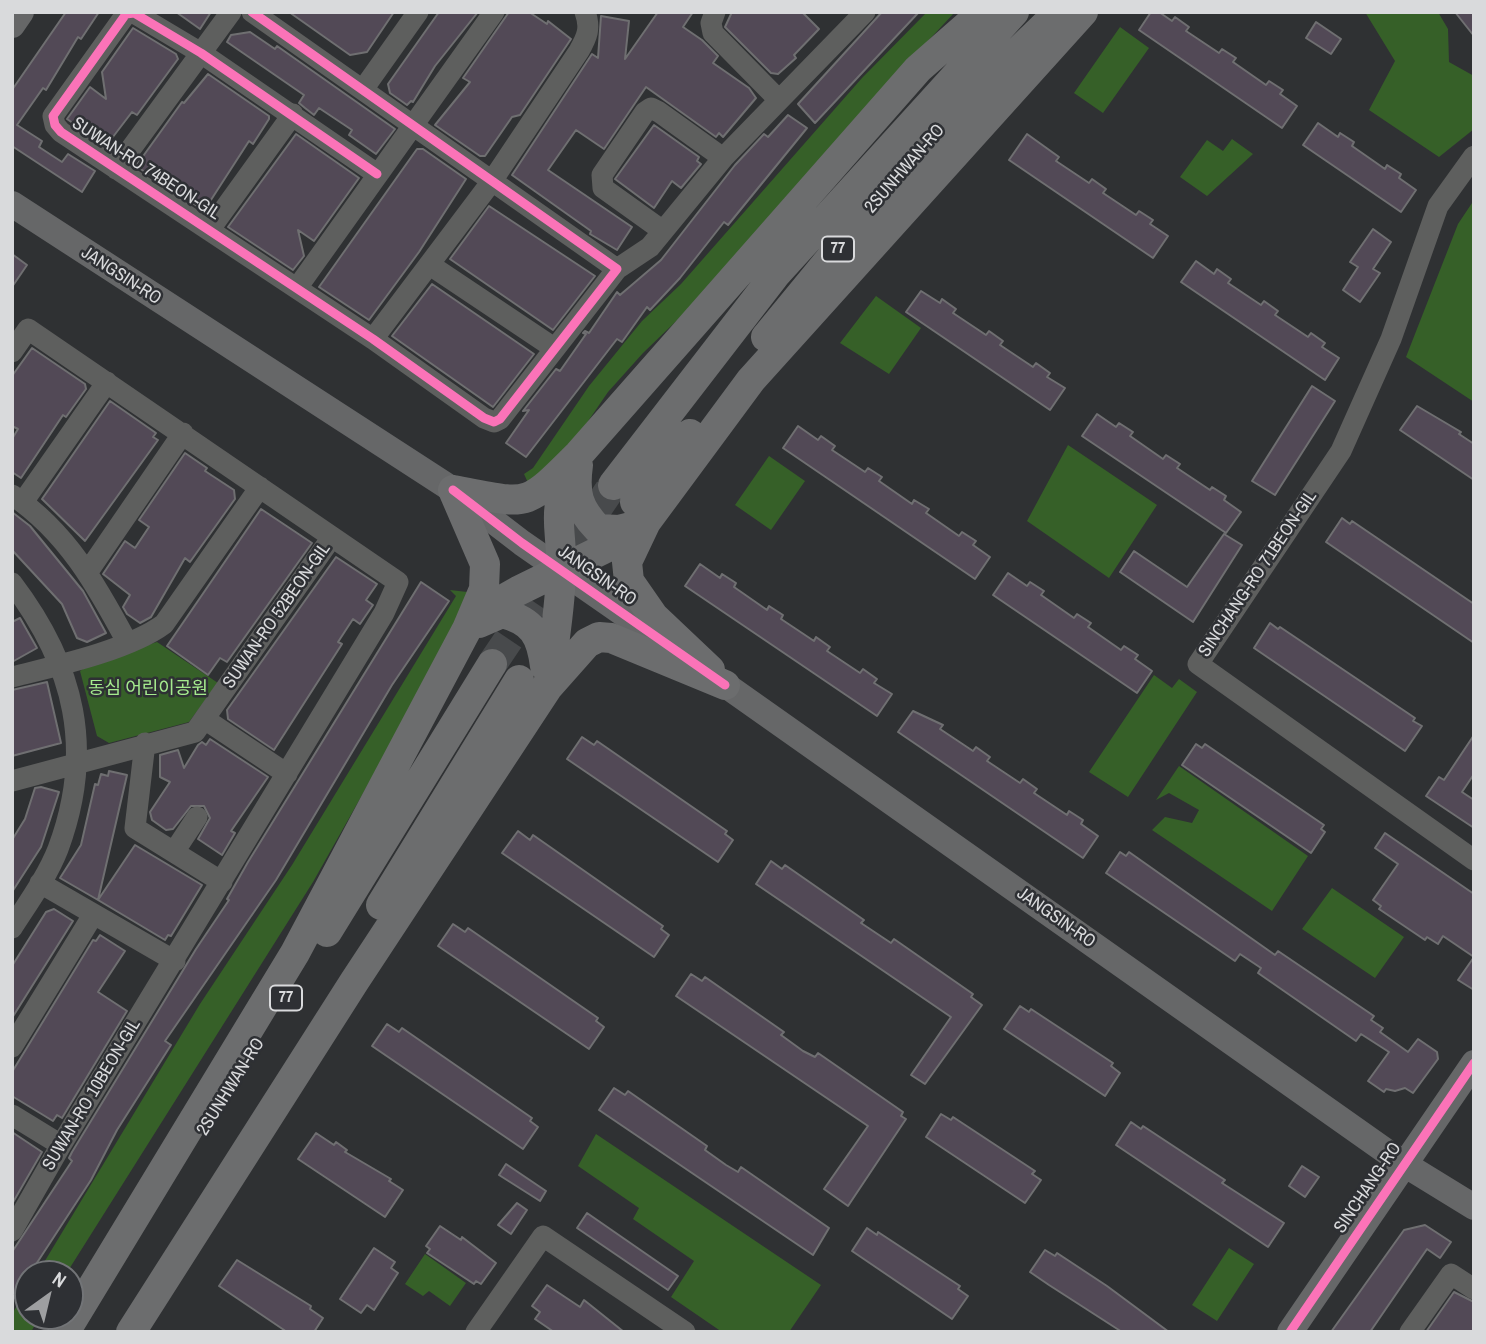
<!DOCTYPE html>
<meta charset="utf-8">
<style>
body{margin:0}
#map{position:relative;width:1486px;height:1344px;overflow:hidden;background:#2f3133;font-family:"Archivo Narrow",sans-serif}
canvas{display:block}
.frame{position:absolute;inset:0;border:14px solid #d9dadc;pointer-events:none}
.north{position:absolute;left:14px;top:1260px;width:70px;height:70px;box-sizing:border-box;background:#2e3034;border:2px solid #727477;border-radius:50%;rotate:34deg;font-size:19px;font-weight:700;line-height:28px;text-align:center;color:#d9dadc}
.north::after{content:'';display:block;margin:auto;width:24px;height:32px;background:#9e9fa1;clip-path:polygon(50% 0,100% 100%,50% 72%,0 100%)}
</style>
<div id="map">
<canvas width="1486" height="1344"></canvas>
<div class="frame"></div>
<div class="north">N</div>
</div>
<script>
const ctx = document.querySelector('canvas').getContext('2d');
ctx.lineJoin = 'round';
function fillPath(path, color) { ctx.fillStyle = color; ctx.fill(path, 'evenodd'); }
function strokePath(path, color, width, dash) { ctx.strokeStyle = color; ctx.lineWidth = width; ctx.lineCap = dash ? 'butt' : 'round'; ctx.setLineDash(dash || []); ctx.stroke(path); }
function label(font, color, halo, rows, align = 'center') {
  ctx.font = font + ' "Archivo Narrow","Noto Sans KR",sans-serif'; ctx.lineWidth = 5; ctx.setLineDash([]); ctx.textBaseline = 'middle'; ctx.strokeStyle = halo; ctx.fillStyle = color; for (const [text, x, y, turn = 0] of rows) {
    ctx.save(); ctx.translate(x, y); ctx.rotate((+turn || 0) * Math.PI / 180); ctx.textAlign = isNaN(turn) ? turn : align; if (halo) ctx.strokeText(text, 0, 0); ctx.fillText(text, 0, 0); ctx.restore();
  }
}
fillPath(new Path2D(`
 M927 12H955L870 103 697 301 643 353 608 392 554 471 530 487 524 474 533 468 589 386 642 321 681 284 862 78Z
 M1365 12H1438L1448 29 1449 62 1474 76V129L1439 157 1369 110 1395 61Z
 M1120 27 1149 48 1103 113 1074 93Z
 M1232 139 1253 154 1207 196 1180 177 1207 140 1223 151Z
 M1474 200V402L1406 357 1458 224Z
 M876 296 921 328 889 374 840 343Z
 M1068 445 1157 505 1109 578 1027 521Z
 M769 456 805 481 771 530 735 505Z
 M450 590 476 593 313 882 66 1274H37L200 1004 292 865 456 596Z
 M157 642 218 683 189 722 109 743 97 736 80 671 95 661Z
 M1154 675 1172 688 1179 679 1197 692 1128 797 1089 772Z
 M1179 766 1308 856 1272 911 1152 830 1165 817 1192 823 1199 810 1169 793 1156 800Z
 M1332 888 1404 937 1375 978 1302 929Z
 M596 1134 821 1285 789 1332H722L671 1297 694 1261 633 1219 639 1208 578 1166Z
 M1229 1248 1254 1264 1217 1321 1192 1305Z
 M425 1254 466 1283 450 1306 429 1291 423 1296 405 1284Z
 M28 1288V1316H40L31 1332H12V1314Z`), '#366028');
const building = new Path2D(`
 M66 12H99L81 39 78 37 46 90 43 88 17 125 42 141 39 147 62 162 68 154 95 171 82 192 12 146V90Z
 M176 12H211L200 29Z
 M289 12H394L367 52 350 55Z
 M439 12H478L435 66 413 102 411 101 407 105 390 93 388 84Z
 M509 12H529L547 24 548 21 571 39 520 115 512 117 485 156H480L435 125 470 82 463 78Z
 M658 12H693L683 27 702 40 718 56 713 63 749 88 756 98 723 137 719 133 716 137 646 87 604 149 576 130 548 170 632 227 617 250 590 234 591 231 512 175 592 54 598 58 601 16 629 21 625 59Z
 M732 12H802L819 29 794 55 796 58 778 74 771 73 725 27Z
 M882 12H919L815 123 798 104Z
 M1151 12H1159L1172 21 1175 17 1189 27 1186 31 1219 53 1222 49 1236 58 1233 62 1266 85 1269 81 1283 90 1280 94 1297 106 1282 128 1139 30Z
 M1455 12H1474V36Z
 M1316 22 1341 39 1331 54 1306 38Z
 M133 28 176 54 178 59 137 115 132 112 106 146 67 119 90 87 106 99 102 72Z
 M250 32 275 49 277 46 395 129 376 154 349 135 352 130 319 108 314 115 305 108 299 103 304 95 227 42 231 35Z
 M208 74 269 116V119L253 144 249 141 209 203 206 200 200 208 136 166 182 102 184 103Z
 M788 115 807 128 728 225 724 222 680 278 650 310 647 307 622 342 617 339 526 457 506 443 529 410 523 411 556 369 560 371 586 334 583 333 585 331 589 333 617 292 620 295 661 260 735 165 764 134 768 137Z
 M1318 123 1338 137 1340 133 1354 142 1352 146 1385 169 1387 165 1401 174 1399 178 1416 190 1401 212 1303 145Z
 M654 125 699 157 697 161 701 164 681 188 672 181 654 208 615 179Z
 M296 134 359 178 314 241 298 230 304 256 293 270 228 227Z
 M1027 134 1059 157 1056 161 1089 183 1092 179 1106 189 1103 193 1136 215 1139 211 1153 220 1150 224 1168 236 1153 258 1009 160Z
 M417 149H423L466 179 419 252 369 320 319 287Z
 M489 206 595 276 553 330 450 259Z
 M1373 229 1391 242 1373 269 1380 273 1360 302 1343 290 1358 267 1350 262Z
 M12 254 27 265 12 287Z
 M1196 261 1214 274 1217 269 1231 279 1228 283 1261 305 1264 301 1278 311 1275 315 1308 337 1311 333 1325 343 1322 347 1339 358 1325 380 1181 282Z
 M432 284 534 354 493 407 392 336Z
 M921 291 940 303 942 299 956 309 953 313 986 335 989 331 1003 341 1000 345 1033 367 1036 363 1050 373 1047 377 1065 388 1050 410 906 312Z
 M32 348 85 384 86 389 66 417 63 415 21 478 12 472V439L18 429 12 426V376Z
 M1312 386 1335 401 1275 495 1252 481Z
 M110 401 156 433 153 437 158 440 85 541 42 499Z
 M1417 406 1461 432 1459 434 1474 444V480L1400 430Z
 M1097 414 1116 427 1119 423 1133 432 1130 436 1163 459 1166 455 1180 464 1177 468 1210 490 1212 487 1226 496 1224 500 1241 512 1226 533 1082 436Z
 M798 426 818 440 821 436 835 446 832 450 865 472 868 468 882 477 879 481 912 504 914 500 929 509 926 513 959 536 962 532 976 541 973 545 990 557 975 579 783 448Z
 M185 453 207 468 205 471 234 490 235 499 190 562 185 558 151 617 140 623 127 614 123 607 130 595 103 574 125 541 135 548 149 527 139 520Z
 M261 509 312 543 227 662 220 658 208 675 167 646Z
 M12 512 30 526 83 591 106 633 87 642 77 638 62 604 12 550Z
 M1342 518 1350 524 1352 521 1474 604V643L1326 542Z
 M1224 534 1242 545 1193 622 1120 572 1134 551 1187 587Z
 M336 557 377 584 366 600 373 605 360 624 353 619 338 642 342 644 274 750 228 719 227 710Z
 M700 564 720 578 722 574 736 583 734 587 767 610 769 606 783 615 781 619 814 641 816 637 830 647 827 651 860 673 863 669 877 679 874 683 892 694 877 716 685 586Z
 M1008 573 1027 586 1030 582 1044 591 1041 595 1074 618 1077 614 1091 623 1088 627 1121 650 1124 646 1138 655 1135 659 1152 671 1137 693 993 595Z
 M421 582 449 601 392 685 276 880 165 1041 171 1045 117 1130 91 1180 12 1301V1252L72 1161 69 1158 72 1152 196 949 229 900 227 899 248 862Z
 M20 618 37 648 12 662V622Z
 M1270 623 1278 629 1280 627 1415 718 1413 721 1422 726 1405 751 1254 648Z
 M47 682 61 743 12 756V690Z
 M913 711 943 725 940 729 973 751 976 747 990 757 987 761 1020 783 1023 779 1037 789 1034 793 1067 815 1069 811 1083 820 1081 824 1098 836 1083 858 898 732Z
 M1474 735V774L1462 792 1474 800V828L1426 796 1439 777 1444 780Z
 M582 737 594 745 597 741 727 831 725 834 733 840 718 862 567 759Z
 M210 739 268 777 231 831 235 833 222 855 198 839 210 818 204 806H191L173 829 166 830 152 820 150 812 170 782 160 777V755L178 750 184 768 198 745 202 742 206 745Z
 M1196 744 1202 748 1205 744 1324 825 1321 829 1325 832 1311 853 1182 765Z
 M109 771 127 775 98 900 60 878 81 845 95 784 98 785 101 774 108 776Z
 M41 787 59 792 41 847 12 892V840L25 819 35 788Z
 M518 831 530 840 533 835 663 926 661 929 669 935 654 957 502 853Z
 M1385 833 1474 894V990L1458 980 1474 957 1443 936 1438 944 1427 937 1425 940 1379 909 1381 906 1373 900 1398 864 1375 848Z
 M135 845 202 885 171 936 168 935 165 940 98 900Z
 M1120 852 1126 856 1129 852 1275 955 1278 951 1374 1016 1371 1020 1383 1028 1380 1032 1408 1052 1418 1039 1437 1052 1438 1059 1413 1093 1405 1088 1395 1091 1386 1089 1384 1092 1368 1081 1389 1052 1361 1034 1356 1041 1258 973 1261 968 1240 954 1235 961 1106 873Z
 M771 861 782 869 785 865 864 920 861 923 891 943 894 939 973 994 971 997 982 1005 925 1084 911 1075 951 1017 756 884Z
 M54 909 73 921 12 1018V966L46 912Z
 M453 924 465 932 468 928 598 1018 596 1021 604 1027 589 1049 438 946Z
 M100 935 125 951 98 992 127 1011 62 1118 57 1115 53 1121 12 1096V1072L93 940 96 941Z
 M691 974 702 981 705 977 784 1032 781 1035 803 1051 815 1057 818 1053 903 1112 901 1116 906 1119 848 1206 824 1189 868 1126 676 996Z
 M1020 1006 1029 1012 1031 1009 1113 1063 1111 1066 1120 1073 1105 1096 1004 1029Z
 M387 1024 399 1032 402 1028 532 1118 530 1121 538 1127 523 1149 372 1046Z
 M614 1088 625 1095 628 1091 707 1146 705 1150 726 1165 738 1172 741 1167 829 1228 813 1255 599 1110Z
 M941 1114 951 1120 953 1117 1035 1171 1032 1174 1041 1180 1025 1203 926 1137Z
 M1131 1122 1141 1129 1143 1126 1193 1159 1225 1180 1222 1183 1284 1223 1268 1247 1116 1145Z
 M12 1132 42 1152 12 1204Z
 M316 1133 334 1145 336 1142 347 1150 345 1152 391 1179 389 1181 403 1190 385 1217 298 1159Z
 M506 1164 546 1191 540 1201 499 1175Z
 M1302 1166 1319 1177 1305 1197 1289 1186Z
 M517 1203 527 1210 511 1234 498 1225Z
 M587 1213 678 1276 668 1290 577 1228Z
 M1425 1225 1451 1242 1440 1258 1427 1249 1370 1332H1331L1404 1230Z
 M440 1226 461 1240 462 1237 496 1263 481 1284 476 1281 474 1284 427 1253 430 1249 426 1246Z
 M867 1228 877 1235 878 1232 960 1286 958 1289 968 1296 952 1319 852 1251Z
 M374 1248 395 1262 391 1268 398 1273 374 1310 367 1305 361 1313 340 1299Z
 M1045 1250 1055 1256 1057 1253 1107 1286 1169 1332H1122L1049 1285 1030 1272Z
 M237 1260 311 1306 310 1309 323 1318 314 1332H287L219 1286Z
 M547 1285 580 1307 584 1300 624 1332H554L535 1319 540 1312 532 1306Z
 M1454 1292 1474 1302V1332H1426Z`);
fillPath(building, '#524956');
strokePath(building, '#6f6f71', 2);
strokePath(new Path2D(`
 M492 664 613 485`), '#484a4c', 30, [30, 15]);
strokePath(new Path2D(`
 M252 12 617 269 500 419 494 422 484 418 373 339 61 132 55 125 53 116 126 14 134 13 201 53 377 174
 M715 12 711 23 713 33 778 99
 M364 88 418 12
 M1474 156 1438 206 1391 339 1341 451 1198 664 1474 860
 M116 169 231 12
 M210 229 293 114
 M663 231 603 188 602 175 645 112 651 108 659 112 723 158
 M430 265 554 348
 M617 269 650 247 723 158 865 12
 M297 288 494 12
 M373 339 492 181 579 51C587 37 591 28 585 12
 M12 352 28 329 398 582 384 613 61 1145 12 1231
 M12 495C67 532 97 586 127 642
 M23 502 107 382
 M89 570 183 433
 M12 583C75 666 95 750 58 849 47 877 28 903 12 928
 M12 677C56 666 129 650 164 624L260 487
 M206 720 287 774
 M145 743 135 828 222 882
 M12 781 195 732 332 537
 M174 852 197 817
 M40 883 175 961
 M12 1047 93 915
 M12 1115 61 1145
 M476 1332 543 1236 685 1332
 M1410 1332 1451 1274 1474 1289`), '#5e5f5e', 21);
strokePath(new Path2D(`
 M12 25 21 12
 M12 204 453 490 522 543 673 648
 M707 672 1404 1164 1474 1207
 M1290 1332 1474 1063`), '#666768', 26);
strokePath(new Path2D(`
 M766 337 932 135 1058 13
 M578 465C574 494 578 508 598 529L619 530 638 525
 M613 485 775 275 1014 12
 M453 490C530 504 523 510 579 454L918 69 983 12
 M635 502 690 434
 M479 623 502 613C533 621 541 635 545 666
 M470 626 495 604 518 591 628 537 646 522
 M710 670 654 617 629 581 627 562 646 522 751 380 1083 12
 M548 687C553 649 560 611 561 573 563 524 549 517 573 467
 M381 905 519 680
 M327 932 492 664
 M65 1332 295 953 467 629 484 589 485 564 453 490
 M131 1332 354 982 548 687 587 643 599 637 611 638 725 685`), '#6c6d6e', 30);
strokePath(new Path2D(`
 M252 12 617 269 500 419 494 422 484 418 373 339 61 132 55 125 53 116 126 14 134 13 201 53 377 174
 M453 490 522 543 725 685
 M1290 1332 1474 1063`), '#fb73b8', 9);
for (const [x, y, w] of [
 [838,249,32],
 [286,998,32]
]) { const box = new Path2D(); box.roundRect(x - w / 2, y - 12.5, w, 25, 5); ctx.fillStyle = '#2e3034'; ctx.fill(box); strokePath(box, '#d9dadc', 2); }
label('bold 16px', '#d9dadc', null, [
 ["77",838,249],
 ["77",286,998]
]);
label('18px', '#d9dadc', '#2e3034', [
 ["SUWAN-RO 74BEON-GIL",146,169,33],
 ["2SUNHWAN-RO",905,169,-49],
 ["JANGSIN-RO",121,276,33],
 ["SINCHANG-RO 71BEON-GIL",1258,574,-56],
 ["JANGSIN-RO",597,576,35],
 ["SUWAN-RO 52BEON-GIL",277,616,-55],
 ["JANGSIN-RO",1056,918,35],
 ["2SUNHWAN-RO",231,1087,-58],
 ["SUWAN-RO 10BEON-GIL",92,1095,-59],
 ["SINCHANG-RO",1368,1188,-56]
]);
label('18px', '#a5eb8e', '#2e3034', [
 ["동심 어린이공원",148,689]
]);
</script>
